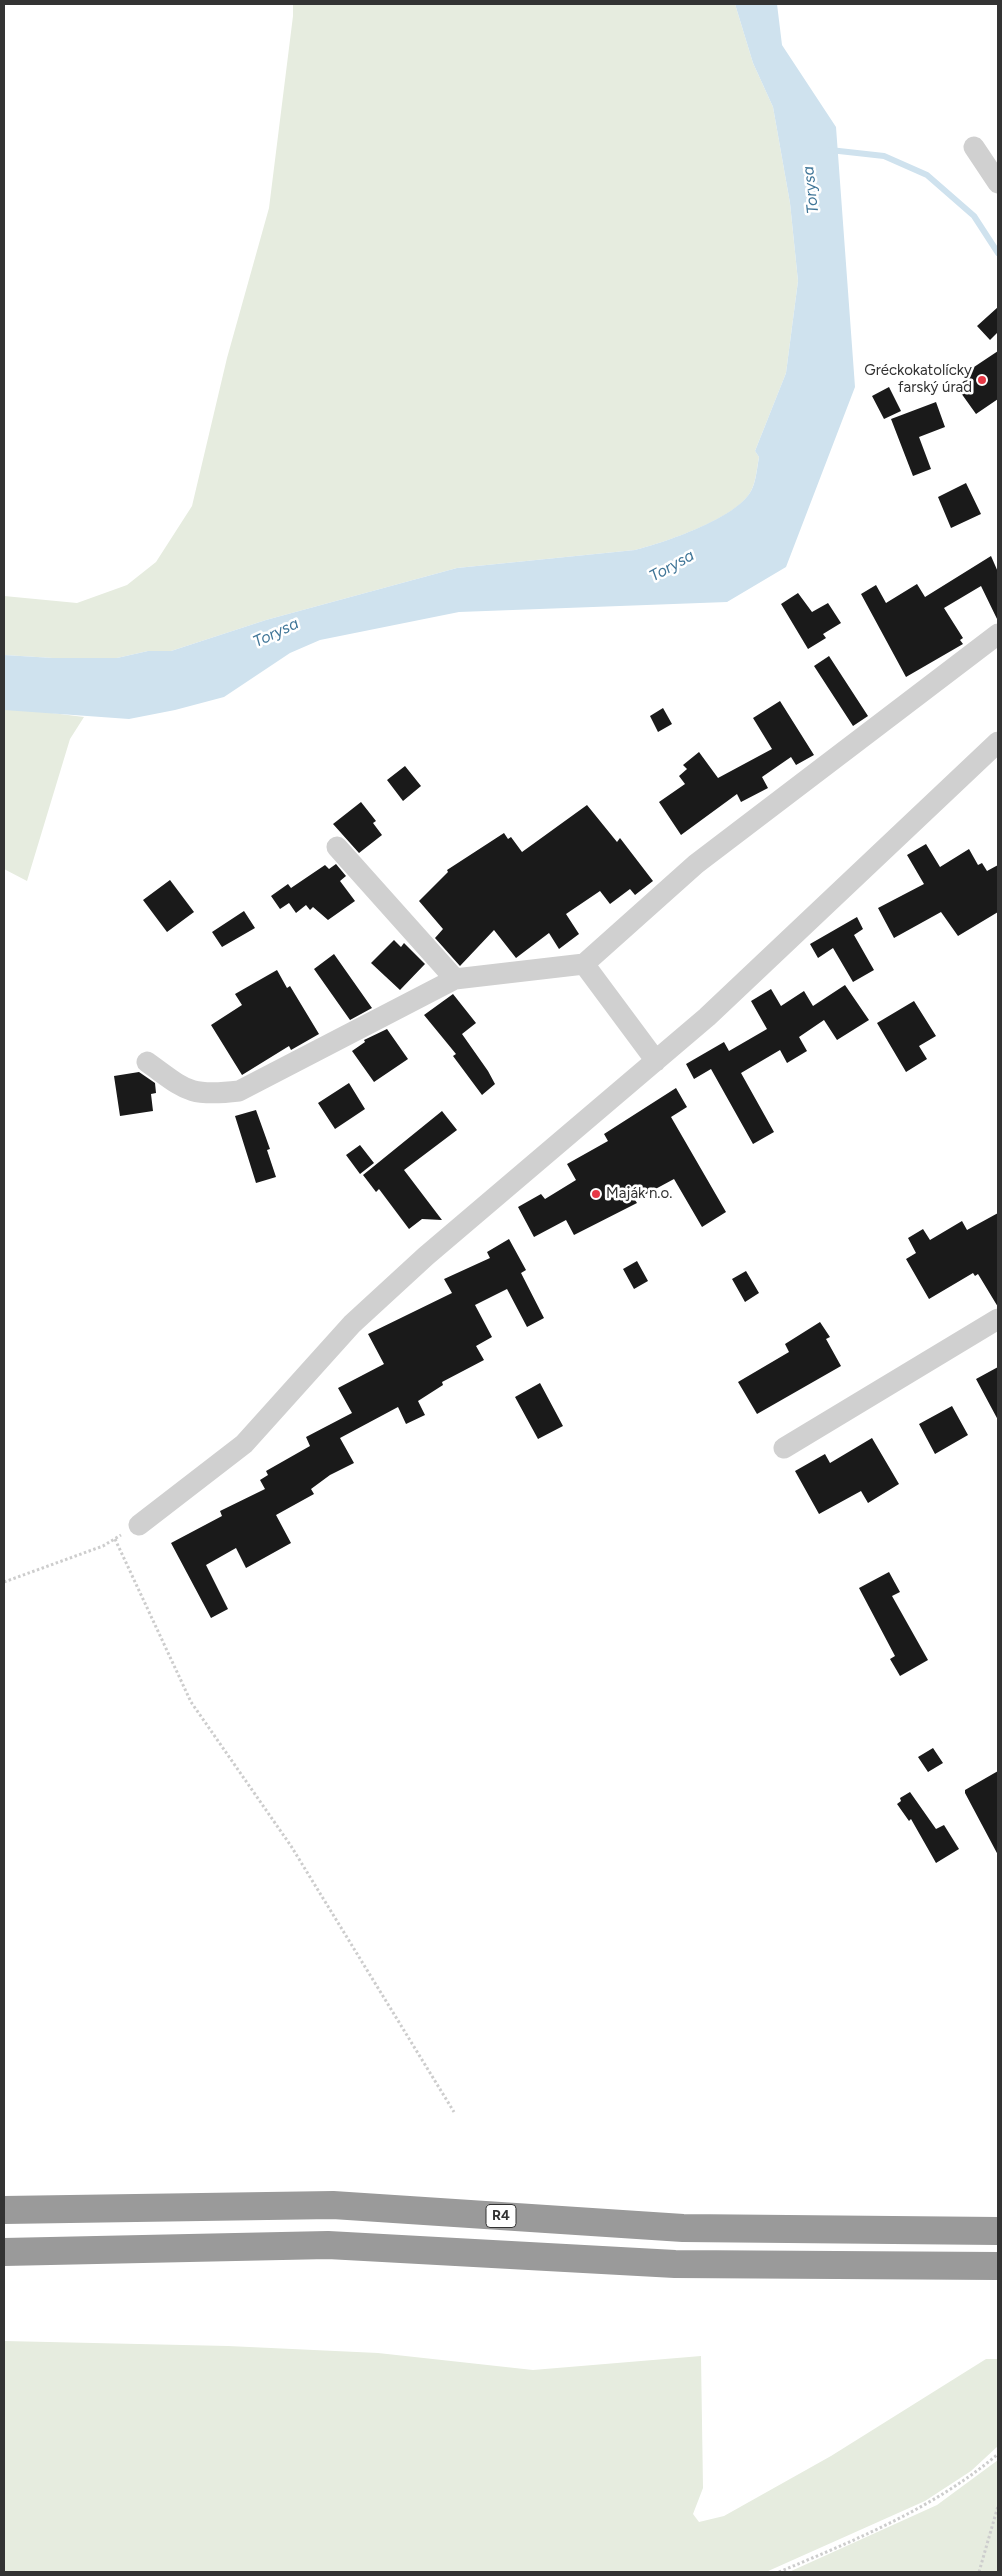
<!DOCTYPE html>
<meta charset="utf-8">
<style>
body{margin:0}
#map{position:relative;width:1002px;height:2576px;overflow:hidden;background:#fff;font-family:Figtree,sans-serif}
canvas{display:block}
.frame{position:absolute;inset:0;border:5px solid #333;pointer-events:none}
</style>
<div id="map">
<canvas width="1002" height="2576"></canvas>
<div class="frame"></div>
</div>
<script>
const ctx = document.querySelector('canvas').getContext('2d');
ctx.lineJoin = 'round';
function fillPath(path, color) { ctx.fillStyle = color; ctx.fill(path, 'evenodd'); }
function strokePath(path, color, width, dash) { ctx.strokeStyle = color; ctx.lineWidth = width; ctx.lineCap = dash ? 'butt' : 'round'; ctx.setLineDash(dash || []); ctx.stroke(path); }
function label(font, color, halo, rows, align = 'center') {
  ctx.font = font + ' Figtree,sans-serif'; ctx.lineWidth = 5; ctx.setLineDash([]); ctx.textBaseline = 'middle'; ctx.strokeStyle = halo; ctx.fillStyle = color; for (const [text, x, y, turn = 0] of rows) {
    ctx.save(); ctx.translate(x, y); ctx.rotate((+turn || 0) * Math.PI / 180); ctx.textAlign = isNaN(turn) ? turn : align; if (halo) ctx.strokeText(text, 0, 0); ctx.fillText(text, 0, 0); ctx.restore();
  }
}
fillPath(new Path2D(`
 M293 4H735L753 63 773 107 790 203 798 281 786 373 755 451 759 457C757 467 756 482 751 491 738 518 663 543 635 550L457 568 266 620 171 651H148L117 658H53L4 655V596L77 603 127 585 156 562 192 506 227 358 269 208 293 16Z
 M20 709 84 717 70 739 27 881 4 869V710Z
 M4 2341 228 2346 378 2353 533 2370 701 2356 703 2488 693 2514 699 2522 724 2516 831 2456 986 2359H998V2446L971 2471 925 2501 766 2572H4Z
 M998 2460V2572H789L937 2505Z`), '#e6ecdf');
fillPath(new Path2D(`
 M735 4H777L782 45 836 127 855 387 786 567 727 602 459 612 320 640 290 653 224 697 175 710 129 719 4 710V655L53 658H117L148 651H171L266 620 457 568 635 550C663 543 737 518 751 491 756 482 757 468 759 457L755 451 786 373 798 281 790 203 773 107 753 63Z`), '#cfe2ee');
strokePath(new Path2D(`
 M830 150 884 156 927 175 974 216 998 253`), '#cfe2ee', 6);
fillPath(new Path2D(`
 M998 307V332L990 340 977 326Z
 M998 351V399L976 414 956 386 966 380 962 375Z
 M889 387 901 411 884 419 872 396Z
 M936 402 945 427 919 437 931 469 913 476 891 419Z
 M966 483 981 514 951 528 938 497Z
 M991 556 998 572V621L981 586 944 608 963 638 960 640 963 644 906 677 861 594 876 585 886 603 917 584 925 597Z
 M798 593 812 612 828 603 841 623 823 634 826 638 808 649 781 604Z
 M829 656 868 716 853 726 814 666Z
 M780 701 814 755 796 765 791 757 762 777 768 788 741 802 737 794 681 835 659 802 685 784 679 776 687 769 683 765 699 752 718 778 772 749 753 718Z
 M663 708 672 724 658 732 650 716Z
 M405 766 421 786 403 801 387 780Z
 M361 802 376 821 373 823 382 835 359 853 333 824Z
 M587 805 617 842 620 838 653 881 635 895 630 889 610 904 600 891 566 914 579 934 559 949 549 933 516 958 494 930 460 966 435 938 443 929 419 901 448 872 447 870 504 833 508 839 511 837 522 852Z
 M926 844 940 867 969 849 978 865 982 863 987 871 998 865V912L958 936 941 912 894 938 878 908 924 884 907 855Z
 M336 864 346 876 340 881 355 901 328 920 313 907 310 910 306 905 296 913 289 903 280 909 271 896 288 884 291 888 325 865 329 869Z
 M170 880 194 912 167 932 143 900Z
 M244 911 255 928 222 947 212 932Z
 M857 917 863 929 854 935 874 970 853 982 833 948 818 958 810 944Z
 M394 940 401 947 404 943 425 964 400 990 371 963Z
 M334 954 372 1008 350 1020 314 969Z
 M277 970 287 988 290 986 319 1034 291 1050 289 1046 242 1075 211 1025 242 1005 235 994Z
 M845 985 869 1020 837 1040 824 1020 799 1037 807 1051 787 1063 780 1050 741 1073 774 1132 753 1144 711 1069 694 1079 686 1064 724 1042 729 1051 767 1029 751 1001 771 989 781 1006 804 991 813 1006Z
 M453 994 476 1023 462 1034 488 1071 495 1084 482 1095 453 1056 456 1054 424 1015Z
 M914 1001 936 1036 919 1046 927 1059 906 1072 877 1023Z
 M387 1029 408 1059 374 1082 352 1051 365 1042 364 1040Z
 M139 1072 155 1083 156 1093 151 1094 153 1111 120 1116 114 1076Z
 M349 1083 365 1109 335 1129 318 1103Z
 M676 1088 687 1107 671 1117 726 1212 702 1227 674 1179 635 1200 637 1203 574 1235 566 1220 534 1237 518 1207 541 1194 545 1199 576 1180 567 1164 608 1141 604 1134Z
 M256 1110 270 1149 267 1150 276 1177 256 1183 235 1116Z
 M442 1111 457 1130 404 1170 442 1220 422 1219 409 1229 379 1189 376 1192 363 1175Z
 M360 1145 374 1163 360 1174 346 1155Z
 M998 1213V1307L978 1274 975 1276 973 1273 929 1299 906 1259 916 1253 908 1238 923 1229 930 1240 962 1221 967 1230Z
 M509 1239 526 1270 521 1273 544 1318 527 1327 507 1289 475 1305 492 1337 476 1346 484 1360 442 1382 443 1385 418 1401 425 1415 406 1424 398 1407 340 1438 354 1463 330 1475 311 1489 314 1494 276 1515 291 1543 246 1568 236 1548 206 1565 228 1609 211 1618 171 1543 222 1516 220 1511 265 1489 260 1480 268 1475 266 1471 310 1446 306 1437 352 1413 338 1388 384 1364 368 1334 452 1293 444 1279 490 1258 487 1252Z
 M637 1261 648 1281 634 1289 623 1269Z
 M746 1271 759 1293 745 1302 732 1279Z
 M820 1322 830 1337 826 1339 841 1366 757 1414 738 1382 789 1352 785 1344Z
 M998 1367V1420L976 1379Z
 M540 1383 563 1426 538 1439 515 1397Z
 M952 1406 968 1435 935 1454 919 1424Z
 M872 1438 899 1484 868 1503 861 1491 819 1514 795 1471 825 1454 830 1463Z
 M889 1572 900 1592 892 1596 928 1660 900 1676 890 1659 895 1656 859 1588Z
 M933 1748 943 1763 928 1772 918 1757Z
 M998 1771V1855L965 1793V1790Z
 M910 1792 936 1829 944 1825 959 1849 936 1863 911 1819 909 1821 897 1804 901 1801 900 1798Z`), '#1a1a1a');
strokePath(new Path2D(`
 M115 1539 191 1702 291 1846 454 2112
 M4 1582 103 1546 121 1535
 M779 2572C855 2540 935 2508 998 2454
 M979 2572 998 2506`), '#cdcdcd', 3, [2.5, 2.5]);
strokePath(new Path2D(`
 M974 147 998 183
 M337 847 455 979
 M584 964 656 1061
 M147 1062C186 1090 188 1097 239 1091L455 979 584 964 696 864 998 634
 M784 1448 998 1319
 M139 1525 244 1444 352 1324 426 1256 707 1017 998 742`), '#d0d0d0', 21);
strokePath(new Path2D(`
 M4 2210 333 2205 683 2228 998 2231
 M4 2252 328 2245 675 2264 998 2266`), '#9a9a9a', 28);
for (const [x, y, r, color] of [
 [982,380,5,"#e63946"],
 [596,1194,5,"#e63946"]
]) { const dot = new Path2D(); dot.arc(x, y, r, 0, 2 * Math.PI); ctx.fillStyle = color; ctx.fill(dot); strokePath(dot, '#fff', 2); }
for (const [x, y, w] of [
 [501,2216,30]
]) { const box = new Path2D(); box.roundRect(x - w / 2, y - 11.5, w, 23, 4); ctx.fillStyle = '#fff'; ctx.fill(box); strokePath(box, '#333', 1); }
label('bold 14px', '#333', null, [
 ["R4",501,2216]
]);
label('15px', '#333', '#fff', [
 ["Gréckokatolícky",972,371],
 ["farský úrad",972,388],
 ["Maják n.o.",606,1194,"left"]
], 'right');
label('italic 16px', '#3f7597', '#fff', [
 ["Torysa",811,190,-96],
 ["Torysa",672,566,-29],
 ["Torysa",276,633,-25]
]);
</script>
